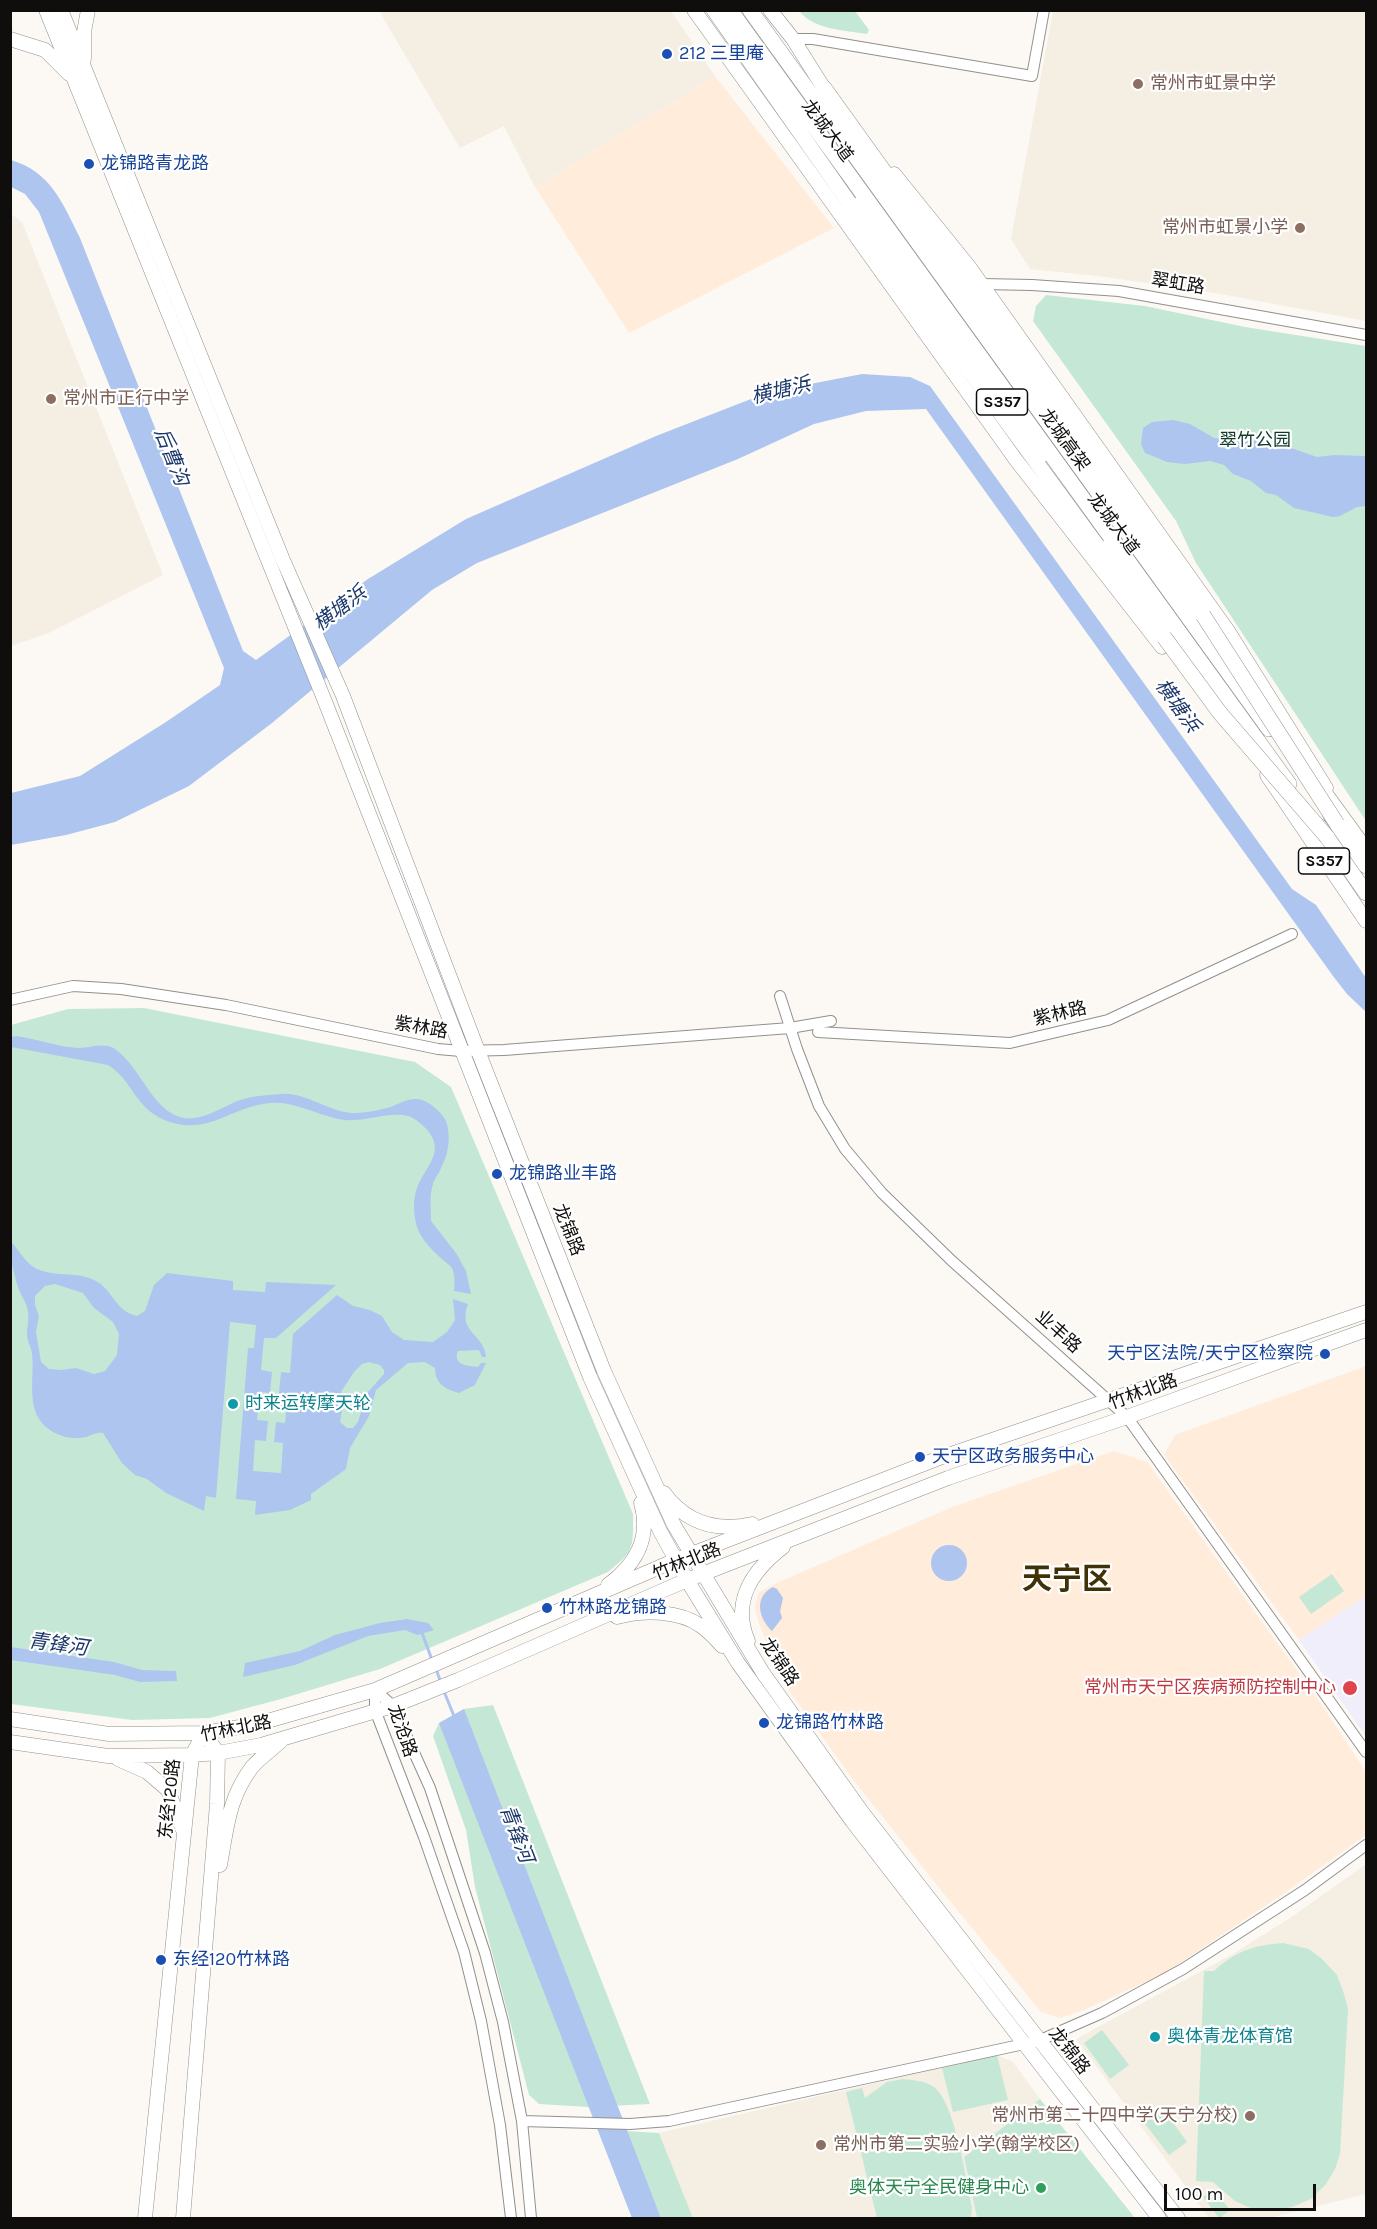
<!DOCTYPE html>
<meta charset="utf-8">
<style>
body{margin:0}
#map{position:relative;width:1377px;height:2229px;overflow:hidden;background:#fcf9f5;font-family:Karla,sans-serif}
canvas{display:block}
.frame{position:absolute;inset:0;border:12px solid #0f0e0c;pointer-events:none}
.scale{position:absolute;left:1164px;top:2184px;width:152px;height:27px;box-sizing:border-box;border:3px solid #0f0e0c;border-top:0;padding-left:8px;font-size:18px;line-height:21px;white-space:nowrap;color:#0f0e0c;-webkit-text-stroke:4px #fff;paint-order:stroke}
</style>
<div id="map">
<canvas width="1377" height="2229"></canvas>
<div class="frame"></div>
<div class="scale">100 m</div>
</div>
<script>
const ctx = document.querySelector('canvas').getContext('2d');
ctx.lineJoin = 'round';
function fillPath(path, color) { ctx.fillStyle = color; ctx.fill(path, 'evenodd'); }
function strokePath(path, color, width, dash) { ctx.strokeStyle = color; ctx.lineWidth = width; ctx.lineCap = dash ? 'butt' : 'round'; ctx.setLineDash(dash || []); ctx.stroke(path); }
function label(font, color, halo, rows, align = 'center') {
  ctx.font = font + ' Karla,"Noto Sans SC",sans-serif'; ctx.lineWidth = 4.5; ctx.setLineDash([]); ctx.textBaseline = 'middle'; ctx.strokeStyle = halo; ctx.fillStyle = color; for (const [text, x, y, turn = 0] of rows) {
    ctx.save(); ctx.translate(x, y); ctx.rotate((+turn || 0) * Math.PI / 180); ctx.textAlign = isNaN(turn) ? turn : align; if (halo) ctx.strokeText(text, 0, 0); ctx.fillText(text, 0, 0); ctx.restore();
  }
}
fillPath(new Path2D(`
 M715 76 834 228 629 333 535 187Z
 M1366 1366V1596L1299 1640 1164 1455 1175 1435Z
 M1114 1451 1147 1462 1324 1708 1366 1772V1835L1283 1894 1165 1973 1084 2010 1060 2018 1041 2012 940 1889 855 1782 790 1692 767 1643 758 1621 755 1606 759 1592 779 1582 952 1507Z`), '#ffecdb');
fillPath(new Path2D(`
 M379 11H671L715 76 535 187 504 126 460 148Z
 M1053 11H1366V321L1221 294 1106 277 1030 269 1011 239Z
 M11 214 22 222 163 575 49 633 11 646Z
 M1366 1864V2194L1270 2218H1209L1076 2039 1231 1955 1290 1918Z
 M997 2055 1013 2062 1040 2099 964 2157 977 2218H693L659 2133Z`), '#f4eee3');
fillPath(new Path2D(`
 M1366 1596V1737L1299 1640Z`), '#f0eefb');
fillPath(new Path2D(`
 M799 11H855L869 30 867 34C844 30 814 30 799 11Z
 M1046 295 1145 306 1245 327 1366 346V821L1196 563 1176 521 1033 321 1036 306Z
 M144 1008 415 1062 451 1087 633 1514C633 1548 635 1550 608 1572L380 1669 281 1699 210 1718 132 1720 11 1704V1025L68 1009Z
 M1332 1574 1344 1591 1311 1614 1299 1597Z
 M493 1705 650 2104 588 2107 539 2104 529 2095 475 1887 466 1830 433 1736 439 1723 464 1709Z
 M1283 1943 1309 1949 1322 1959 1337 1975 1344 1994 1348 2009 1340 2154 1335 2169 1326 2184 1311 2199 1292 2207 1270 2211 1253 2209 1235 2201 1213 2182 1196 2181 1204 1971H1214C1235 1951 1255 1945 1283 1943Z
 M1102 2030 1129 2065 1110 2079 1084 2043Z
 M997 2055 1008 2100 953 2112 942 2068Z
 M903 2079C913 2080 926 2081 934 2087 955 2103 966 2179 972 2207L971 2218H877L846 2092 862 2088 865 2098 887 2082Z
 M1040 2099 1135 2218H977L964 2157Z
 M1161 2106 1187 2142 1169 2155 1142 2120Z
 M626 2131 659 2133 693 2218H661Z
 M1214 2189 1230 2210 1219 2218 1203 2197Z`), '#c5e8d6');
fillPath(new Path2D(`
 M11 160C51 172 62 202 80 238L243 651 256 660 368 579 466 519 656 436 769 392 862 374 910 377 930 386 1292 889 1316 905 1366 978V1012L1347 994 1333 976 926 409 866 411 814 424 738 459 477 563 432 590 272 723 189 786 115 822 66 835 11 845V793L80 776 166 722 220 685 224 668 39 212 25 194 11 187Z
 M1173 420 1190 424 1214 438 1268 440 1317 457 1334 455 1366 456V506L1357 507 1340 516 1333 517 1294 508 1276 495 1266 493 1251 481 1233 474 1224 465 1210 461 1185 464 1167 462 1145 453 1141 444 1143 428 1152 422Z
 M16 1036C37 1039 58 1047 79 1048 90 1048 105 1042 115 1049 141 1067 152 1112 184 1118 204 1121 223 1106 240 1100 252 1096 268 1095 281 1094 305 1092 327 1111 351 1113 362 1113 377 1111 387 1108 399 1105 409 1096 422 1100 431 1103 445 1115 447 1124 451 1139 448 1155 441 1168 439 1174 434 1179 433 1184 429 1196 431 1209 431 1221L456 1253 466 1271 471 1294 454 1291C455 1284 455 1275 452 1268 450 1265 445 1262 442 1259 430 1248 417 1236 415 1218 413 1207 414 1193 419 1183 426 1168 441 1154 432 1137 429 1130 416 1118 408 1116 391 1111 364 1122 345 1120 320 1117 296 1101 270 1103 233 1106 209 1135 170 1122 135 1111 134 1081 108 1065L11 1047V1037Z
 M11 1242C18 1249 24 1260 32 1266 51 1279 77 1270 96 1281 114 1291 114 1310 137 1316L145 1311 154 1285 167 1273 233 1281V1290L265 1292 266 1282 336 1285 276 1338H264L261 1370 272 1372 270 1393 260 1392 257 1420 268 1421 266 1441 255 1440 253 1471 281 1473 283 1443 274 1442 276 1422 285 1423 288 1395 279 1393 281 1372 290 1373 293 1334 337 1295 353 1306 370 1310 382 1316 392 1332 404 1340 433 1342 447 1332 455 1320 453 1299 468 1304C457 1333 484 1333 486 1357H482L479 1350 458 1351C452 1365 468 1366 478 1367L481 1363H486L475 1385 459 1393C445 1389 435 1384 435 1368L425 1362 408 1363 376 1390 369 1416 350 1448 346 1469 311 1494V1500L290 1510 255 1515 256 1501 236 1499 248 1348H254L256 1325 230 1322 216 1498 206 1496 204 1511 166 1493 147 1479 135 1475 122 1463 103 1433C96 1432 93 1435 86 1437 74 1440 60 1437 50 1430 24 1413 35 1379 32 1353 31 1347 27 1341 27 1335 27 1327 29 1320 28 1312 27 1303 21 1296 18 1287 13 1271 10 1258 11 1242ZM55 1284 83 1293 94 1308 113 1322 119 1334 117 1355 105 1371 94 1374 76 1368 61 1370 49 1369 41 1362 36 1332 39 1316 35 1305V1296L45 1286ZM369 1362 380 1365 384 1370V1374L367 1393 358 1422 353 1428H347L340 1422 343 1404 341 1392 354 1372 362 1364Z
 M931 1563a18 18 0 1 1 36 0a18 18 0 1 1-36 0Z
 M773 1587 777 1589 783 1598 780 1611 782 1618 772 1631C759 1619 753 1597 773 1587Z
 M407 1619 428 1623 434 1630 417 1635 405 1630 368 1636 295 1665 243 1677 245 1663 300 1651 335 1635 380 1623Z
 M11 1647 114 1662 142 1670 176 1671 177 1681 140 1682 115 1675 11 1660Z
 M464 1709 661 2218H632L439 1723Z`), '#adc5ef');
strokePath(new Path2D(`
 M421 1630 432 1660
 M436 1669 441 1683
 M443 1689 454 1716`), '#adc5ef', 3);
const minor = new Path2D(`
 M793 39H813L1032 76 1044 10
 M982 284 1032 285 1119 291 1366 335
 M780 996 797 1049 819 1106 845 1149 882 1193 952 1261 1127 1417 1366 1752
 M10 1000 73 986 121 989 226 1005 438 1049 461 1051 504 1050 790 1028 831 1021
 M818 1032 1010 1043 1108 1020 1292 934
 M375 1690 393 1706 430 1788 485 1953 503 2022 522 2121 531 2218
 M375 1690V1710L424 1837 464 1952 481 2021 500 2125 511 2218
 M522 2121 630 2124 669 2121 1038 2041 1102 2013 1183 1969 1305 1890 1366 1845`);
const major = new Path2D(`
 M46 10 326 704 590 1377 660 1531 687 1580 738 1663 852 1821 1159 2218
 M61 10 283 560 343 696 478 1051 604 1371 674 1525 763 1673 862 1812 1178 2218
 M694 10 1016 460 1162 647
 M770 10 793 39 830 98
 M10 39 45 50 69 74
 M84 59V32L88 10
 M894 174 970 268 1228 631 1326 788
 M859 204 1041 456
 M1107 547 1167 628
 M1267 775 1366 921
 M1318 783 1366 849
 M664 1493C686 1523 716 1532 752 1524
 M608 1585C636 1564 651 1538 641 1503
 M617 1617C643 1610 678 1610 701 1626 709 1632 716 1639 722 1646
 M748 1641C731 1601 752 1571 783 1547
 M10 1719 109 1734 204 1733 257 1724 375 1690 676 1560 942 1457 1366 1312
 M10 1742 108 1756 192 1755 218 1753 261 1745 393 1706 458 1680 687 1580 948 1478 1127 1417 1366 1330
 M118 1759 147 1772 168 1790 182 1828
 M220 1865C227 1828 228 1799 252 1767 260 1758 271 1750 280 1742
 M145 2218 192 1755 204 1733
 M183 2218 217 1804 218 1753 204 1733`);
const highway = new Path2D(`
 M714 10 909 288 1164 637
 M730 10 1289 784
 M750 10 1269 729
 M824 88 1203 615
 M1330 814 1366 866
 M1320 827 1366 893`);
strokePath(minor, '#92908c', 12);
strokePath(major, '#92908c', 15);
strokePath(highway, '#92908c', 16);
strokePath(minor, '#fff', 10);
strokePath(major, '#fff', 14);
strokePath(highway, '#fff', 15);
const highwayBridge = new Path2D(`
 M1203 615 1337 824
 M1164 637 1220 713 1327 837`);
strokePath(highwayBridge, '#92908c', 16, []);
strokePath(highwayBridge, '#fff', 15);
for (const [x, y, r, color] of [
 [667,54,6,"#1a4fb4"],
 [1138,84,6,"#8d6e63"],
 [89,164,6,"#1a4fb4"],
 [1300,228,6,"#8d6e63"],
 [51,399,6,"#8d6e63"],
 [497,1174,6,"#1a4fb4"],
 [1325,1354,6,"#1a4fb4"],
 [233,1404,6,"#0f9aa8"],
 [920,1457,6,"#1a4fb4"],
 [547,1608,6,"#1a4fb4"],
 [1350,1688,8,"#e0444e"],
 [764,1723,6,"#1a4fb4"],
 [161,1960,6,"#1a4fb4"],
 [1155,2037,6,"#0f9aa8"],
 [1250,2116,6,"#8d6e63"],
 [821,2145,6,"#8d6e63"],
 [1041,2188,6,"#2e9e5b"]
]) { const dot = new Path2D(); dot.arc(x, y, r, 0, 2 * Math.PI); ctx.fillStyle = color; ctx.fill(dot); strokePath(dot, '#fff', 2); }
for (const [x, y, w] of [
 [1002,402,51],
 [1324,861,51]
]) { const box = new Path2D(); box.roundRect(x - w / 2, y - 13, w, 26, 4.5); ctx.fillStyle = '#fff'; ctx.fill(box); strokePath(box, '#0f0e0c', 1.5); }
label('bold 16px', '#0f0e0c', null, [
 ["S357",1002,402],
 ["S357",1324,861]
]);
label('18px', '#164399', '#fff', [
 ["212 三里庵",679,54],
 ["龙锦路青龙路",101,164],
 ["龙锦路业丰路",509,1174],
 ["天宁区法院/天宁区检察院",1313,1354,"right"],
 ["天宁区政务服务中心",932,1457],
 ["竹林路龙锦路",559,1608],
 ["龙锦路竹林路",776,1723],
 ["东经120竹林路",173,1960]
], 'left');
label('18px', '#785e54', '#fff', [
 ["常州市虹景中学",1150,84],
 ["常州市虹景小学",1288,228,"right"],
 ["常州市正行中学",63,399],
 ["常州市第二十四中学(天宁分校)",1238,2116,"right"],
 ["常州市第二实验小学(翰学校区)",833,2145]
], 'left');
label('18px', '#0f0e0c', '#fff', [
 ["龙城大道",827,131,53],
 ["翠虹路",1178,284,9],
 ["龙城高架",1064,440,54],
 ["龙城大道",1113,524,53],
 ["紫林路",1060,1014,-13],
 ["紫林路",421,1028,10],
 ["龙锦路",568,1230,68],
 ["业丰路",1058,1332,42],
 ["竹林北路",1143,1392,-20],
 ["竹林北路",687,1562,-22],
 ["龙锦路",779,1662,56],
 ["竹林北路",236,1729,-11],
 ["龙沧路",402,1731,71],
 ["东经120路",170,1799,-84],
 ["龙锦路",1069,2051,52]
]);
label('18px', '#103a29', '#fff', [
 ["翠竹公园",1255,441]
]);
label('18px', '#0d838f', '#fff', [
 ["时来运转摩天轮",245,1404],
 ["奥体青龙体育馆",1167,2037]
], 'left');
label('18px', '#be3a42', '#fff', [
 ["常州市天宁区疾病预防控制中心",1336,1688]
], 'right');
label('18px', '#27864d', '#fff', [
 ["奥体天宁全民健身中心",1029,2188]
], 'right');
label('italic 20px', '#1c376a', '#fff', [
 ["横塘浜",781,391,-13],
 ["后曹沟",171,457,68],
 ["横塘浜",340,609,-37],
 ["横塘浜",1177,706,54],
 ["青锋河",58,1645,8],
 ["青锋河",516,1834,69]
]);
label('bold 30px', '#403107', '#fff', [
 ["天宁区",1067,1580]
]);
</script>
